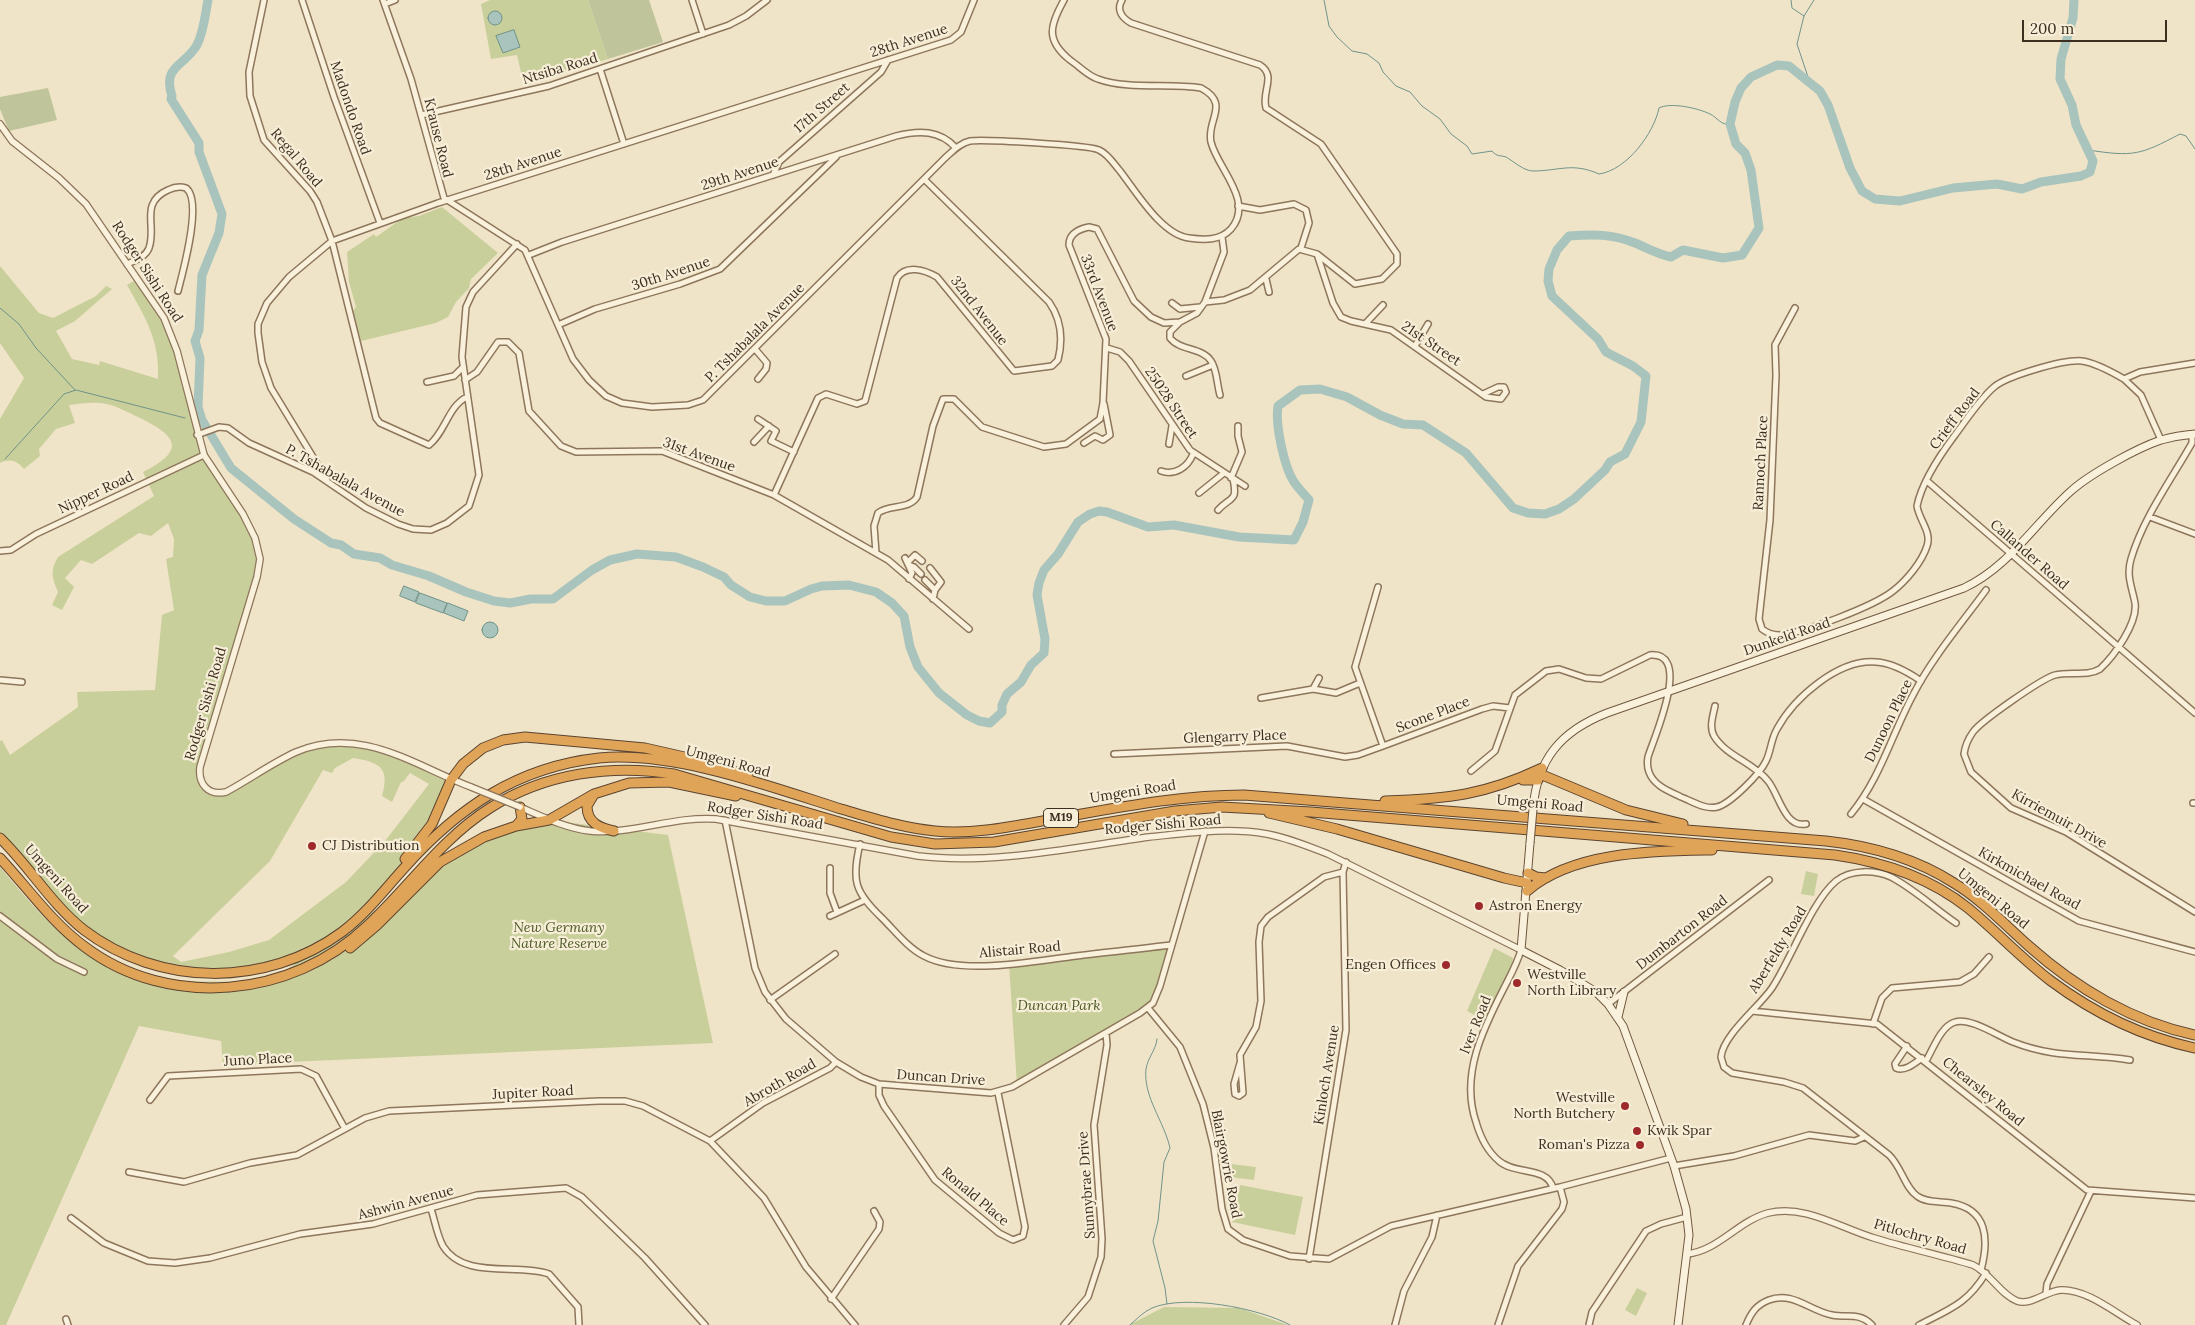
<!DOCTYPE html>
<style>
body{margin:0}
#map{position:relative;width:2195px;height:1325px;overflow:hidden;background:#f0e4c8;font-family:Lora,serif}
canvas{display:block}
.scale{position:absolute;left:2022px;top:20px;width:145px;height:22px;box-sizing:border-box;border:2px solid #3d2e20;border-top:0;padding-left:6px;font-size:15px;line-height:18px;white-space:nowrap;color:#3d2e20;-webkit-text-stroke:4px #f7eed8;paint-order:stroke}
</style>
<div id="map">
<canvas width="2195" height="1325"></canvas>
<div class="scale">200 m</div>
</div>
<script>
const ctx = document.querySelector('canvas').getContext('2d');
ctx.lineJoin = 'round';
function fillPath(path, color) { ctx.fillStyle = color; ctx.fill(path, 'evenodd'); }
function strokePath(path, color, width, dash) { ctx.strokeStyle = color; ctx.lineWidth = width; ctx.lineCap = dash ? 'butt' : 'round'; ctx.setLineDash(dash || []); ctx.stroke(path); }
function label(font, color, halo, rows, align = 'center') {
  ctx.font = font + ' Lora,serif'; ctx.lineWidth = 4.5; ctx.setLineDash([]); ctx.textBaseline = 'middle'; ctx.strokeStyle = halo; ctx.fillStyle = color; for (const [text, x, y, turn = 0] of rows) {
    ctx.save(); ctx.translate(x, y); ctx.rotate((+turn || 0) * Math.PI / 180); ctx.textAlign = isNaN(turn) ? turn : align; if (halo) ctx.strokeText(text, 0, 0); ctx.fillText(text, 0, 0); ctx.restore();
  }
}
fillPath(new Path2D(`
 M490 0H588L608 59 524 85 517 55 491 59 481 4Z
 M442 207 498 253 471 279 469 288 456 302 448 317 436 323 361 341 353 311 356 307 349 282 347 252 374 234 376 237 403 218 419 216Z
 M0 266 39 313 53 318 96 296 106 286 112 289 75 321 56 331 72 359 99 365 100 361 158 379C160 340 145 317 127 285L137 279 170 331 203 455 243 514 258 553 257 570 201 762V782L220 794C266 769 318 732 373 747 399 755 425 769 451 779L421 838 371 901 343 930 290 960 223 974 145 962 84 929 0 837V741L2 740 10 755 78 707 77 692 155 690 162 615 174 610 166 559 173 557 174 539 168 523 151 536 139 533 92 564 81 560 65 578 74 587 62 610 52 605 58 592C52 577 50 571 58 557L154 496 143 472C185 451 179 437 140 418 127 412 114 404 100 403 90 402 79 404 69 405L75 423 56 429 39 449 40 456 24 469C17 461 11 458 0 463V419L24 378 0 343ZM353 758C380 762 390 768 382 796L392 802 401 782H403L410 773 429 784 385 841 346 882 269 940 229 952 181 962 173 956 270 861 323 770 332 773 335 768Z
 M549 820 668 835 713 1043 223 1065 221 1041 139 1026 6 1325H0V867C49 925 79 962 154 986L157 981 268 982 422 879 466 845Z
 M1806 871 1818 874 1814 896 1801 894Z
 M1171 945 1157 994 1148 1008 1017 1085 1009 964Z
 M1494 948 1513 958 1511 973 1487 1022 1467 1011Z
 M1231 1164 1256 1167 1254 1180 1229 1177Z
 M1240 1185 1303 1197 1295 1235 1232 1222Z
 M1637 1288 1647 1293 1636 1316 1625 1310Z
 M1164 1307 1239 1308 1288 1325H1129Z`), '#c9cf9b');
fillPath(new Path2D(`
 M588 0H649L663 42 608 59Z
 M48 88 57 120 9 131 0 109V97Z`), '#bfc49a');
const water = new Path2D(`
 M488 18a7 7 0 1 1 14 0a7 7 0 1 1-14 0Z
 M514 30 520 47 503 53 496 36Z
 M404 586 419 592 415 602 400 596Z
 M420 593 447 603 443 613 416 603Z
 M448 603 468 611 464 621 444 613Z
 M482 630a8 8 0 1 1 16 0a8 8 0 1 1-16 0Z`);
fillPath(water, '#a9c4bc');
strokePath(water, '#6f938a', 1);
strokePath(new Path2D(`
 M1324 0 1329 26 1337 37 1352 51 1367 54 1379 63 1383 72 1396 86 1410 92 1422 106 1440 119 1451 134 1467 146 1472 154 1492 151C1497 157 1500 155 1506 157 1513 161 1524 171 1533 171 1559 171 1572 162 1599 174 1627 170 1654 133 1659 108 1670 102 1698 108 1710 114 1717 117 1721 126 1730 124
 M1791 0 1792 8 1804 16
 M1809 80 1797 44 1804 16 1814 0
 M2088 150C2134 157 2140 155 2180 134L2186 136 2195 149
 M0 308 19 324 36 348 75 390
 M198 418 202 420
 M5 459 64 394 76 390 185 418
 M1157 1039C1156 1050 1148 1057 1146 1069 1143 1097 1164 1121 1170 1148L1164 1162 1158 1221 1153 1241 1165 1288 1167 1304
 M1130 1325C1137 1319 1143 1312 1152 1308 1185 1294 1259 1308 1290 1325`), '#6f938a', 1);
strokePath(new Path2D(`
 M208 0C205 15 204 31 197 45 184 67 162 66 172 96L171 99 199 143V152L222 214 219 233 202 275 199 330 195 341 200 358 198 407 202 420 231 468 294 519 331 543 341 545 354 554 380 558 392 565 429 576 466 592 494 601 510 603 531 599H553L592 570 610 560 637 554 676 557 703 567 724 577 731 585 750 597 766 601H785L811 589 822 586 849 585 876 592 892 603 904 616 910 647 918 667 939 693 967 715 979 721 990 723 1002 712V705L1007 694 1021 682 1031 665 1044 653 1045 639 1037 595 1039 583 1044 570 1058 554 1078 522 1090 514 1099 511 1107 512 1148 527 1174 525 1239 537 1294 540 1303 522 1309 500C1304 494 1298 488 1294 482 1284 467 1275 424 1278 406L1300 390 1320 389 1347 397 1380 415 1403 424 1423 425 1466 453 1513 508 1528 513 1545 514 1559 509 1574 499 1605 470 1610 462 1625 454 1641 422 1646 376 1633 366 1606 352 1598 339 1552 296 1548 281 1549 269 1557 250 1569 236C1592 234 1613 234 1635 243 1647 248 1657 254 1671 257L1683 250 1723 258 1742 255 1759 228 1751 170 1745 153 1736 144 1730 124 1735 102 1741 88 1751 77 1777 65 1789 66 1820 91 1828 105 1850 168 1862 191 1875 199 1900 201 1953 188 1997 184 2022 189 2041 182 2081 176 2090 172 2093 161 2076 125 2072 105 2060 79 2061 59 2073 18 2074 0`), '#a9c4bc', 9);
const minor = new Path2D(`
 M264 0 249 72 250 96 264 140 310 191 317 202 332 241 376 418 380 423 429 445C445 433 448 406 467 397
 M302 0 334 97 380 223
 M383 0 411 79 444 198 525 250 573 359 589 380 606 396 622 403 652 407 688 405 703 400 945 158C953 151 960 143 970 141 982 139 1089 145 1099 150 1108 154 1114 164 1120 171 1137 193 1162 235 1189 238 1204 240 1220 241 1231 229 1255 201 1217 168 1211 142 1206 120 1231 104 1201 88 1170 83 1127 90 1098 79 1088 76 1079 66 1070 60 1045 40 1050 25 1064 0
 M692 0 703 34
 M385 4 395 0
 M600 69 624 144
 M421 115 549 86 729 25 746 16 767 0
 M773 175 779 162 881 72 888 60
 M1238 206 1260 210 1294 204 1306 210 1309 223 1301 248
 M1317 254 1333 303 1341 317 1351 321 1391 330 1486 397 1501 399 1506 392 1504 387H1498L1483 394
 M529 255 562 242 896 136C919 130 940 130 956 148
 M127 264C134 261 146 257 149 248 157 226 139 203 168 190 174 187 180 186 186 188 203 201 183 271 178 291
 M1266 279 1269 292
 M1205 302 1224 252 1222 237
 M1172 303 1180 309 1200 307
 M1795 308 1775 345 1776 375 1770 520 1759 619 1762 629C1767 633 1772 635 1779 635 1804 633 1874 606 1893 591 1906 581 1922 562 1927 546 1932 532 1919 520 1917 506 1922 481 1940 455 1955 435 1967 419 1979 400 1994 387 2007 376 2064 359 2082 361 2096 363 2112 372 2124 379
 M1180 322 1170 332V338C1180 351 1202 347 1211 361 1217 369 1217 385 1220 395
 M1365 324 1383 305
 M558 325 595 309 680 284 720 269 836 157
 M1415 346 1428 324
 M1107 348 1120 352 1129 361 1190 450 1245 486
 M755 349 767 363 766 369 758 379
 M1186 376 1213 365
 M465 380 477 372 498 342H508L519 353 529 411 561 446 576 452 662 451 774 495 888 560 969 629
 M427 382 454 376 463 367
 M758 419 776 431 771 441 794 452
 M2192 434V443C2171 480 2143 518 2131 559 2126 576 2132 587 2135 603 2138 623 2114 656 2100 669 2087 677 2070 671 2055 675 2041 679 1981 721 1973 732 1968 739 1965 746 1964 754L1971 772 2011 808 2066 832 2195 912
 M197 435 219 427 228 428 249 443 313 472 366 508 398 524 413 529 431 530 447 523 469 506 479 475 462 357 466 307 473 292 517 244
 M2161 440 2141 395 2124 379 2140 372 2195 363
 M754 442 769 426
 M1084 443 1095 436 1103 440 1110 435 1104 404
 M1169 444 1172 426
 M1161 471C1175 476 1188 467 1193 454
 M1231 478 1242 452 1238 436V426
 M327 480 271 388 262 362 258 333V324L267 303 289 277 332 241 438 203 951 40 961 32 974 0
 M1927 481 2195 713
 M1199 493 1224 473
 M774 495 818 398 826 394 857 404 865 401 897 278C906 264 925 270 937 277L1014 371 1052 366 1058 360C1063 340 1061 319 1049 302L924 179
 M1218 510C1231 496 1238 502 1233 479
 M2150 517 2195 534
 M0 551 11 550 36 534 204 455
 M876 553 874 526 878 513C889 504 909 510 917 497L933 426 943 399H954L982 427 1044 447 1066 444 1100 419 1103 403 1106 339 1069 245C1069 234 1079 229 1089 227L1097 229 1134 301 1151 317 1164 323 1180 322 1197 313 1205 302 1224 300 1250 290 1299 249 1317 254 1355 284 1382 279 1397 264V254L1321 144 1266 108C1261 92 1277 76 1260 65L1131 23C1122 18 1116 10 1122 0
 M905 558 912 573 909 579
 M908 562 915 555 922 561
 M909 565 914 567 921 574
 M930 568 941 582 935 590 933 599
 M925 580 935 590
 M1378 587 1355 667 1383 746 1482 709 1493 706 1510 708
 M0 680 22 682
 M1313 689 1319 678
 M1261 698 1313 689 1336 693 1360 683
 M1715 706C1713 716 1709 727 1714 736 1726 756 1754 763 1768 781 1779 794 1784 828 1806 824
 M1114 754 1287 746 1345 757 1358 755 1383 746
 M1471 771 1495 751 1515 695 1546 671 1559 669 1586 678 1601 679 1650 655C1694 651 1652 742 1648 757 1647 763 1647 767 1649 772 1654 786 1669 791 1681 797 1692 801 1705 810 1717 807 1730 804 1760 774 1766 761 1771 751 1771 739 1777 729 1794 698 1838 659 1876 662 1892 663 1908 672 1921 681
 M1863 799 2079 921 2195 952
 M2193 803H2195
 M1851 814C1880 779 1892 734 1913 695 1932 658 1961 624 1986 590
 M725 820 755 968 765 992 786 1019 836 1062 861 1077 879 1084 991 1093 1012 1087 1140 1013 1153 1003 1160 986 1205 831
 M860 844C851 881 855 892 882 918 895 931 908 948 924 956 962 976 1034 961 1076 956 1107 952 1139 949 1171 945
 M830 868V893L837 912
 M0 916 57 959 84 972
 M830 916 865 900
 M1956 923C1934 908 1914 889 1891 877 1875 870 1851 869 1836 881 1812 901 1791 959 1772 988 1759 1007 1723 1035 1721 1057L1724 1067 1732 1073 1784 1082 1803 1088 1889 1155C1901 1166 1905 1188 1917 1196 1926 1203 1940 1201 1951 1203 1988 1209 1989 1240 1981 1270
 M1521 950C1517 964 1510 976 1504 988 1483 1029 1460 1075 1476 1122 1480 1136 1487 1151 1499 1161 1515 1175 1547 1166 1553 1188
 M770 1000 835 954
 M1608 1004 1769 880
 M1148 1008 1180 1047 1203 1104 1214 1148 1222 1209 1228 1229 1243 1240 1290 1256 1329 1259 1391 1226 1560 1187 1671 1158
 M1752 1011 1877 1024 2087 1190 2195 1198
 M1873 1024 1882 998 1892 988 1960 982 1974 974 1989 957
 M1907 1046 1895 1064 1896 1068C1905 1072 1915 1063 1922 1058
 M1926 1061C1933 1049 1941 1026 1955 1022 1970 1017 1998 1036 2013 1042 2056 1059 2087 1053 2130 1060
 M1240 1063 1234 1084 1235 1094 1239 1096 1243 1093 1240 1055 1256 1027 1261 1001 1259 942 1261 926 1268 917 1324 877 1343 872
 M879 1084V1095L884 1106 935 1180 999 1233 1013 1240 1023 1236 1025 1227 998 1093
 M150 1100 168 1076 301 1069 316 1076 345 1129
 M710 1141 763 1103 830 1068 836 1062
 M1674 1166 1734 1156 1809 1135 1855 1141 1864 1137
 M129 1172 184 1182 250 1163 297 1155 365 1118 389 1111 599 1101H625L643 1106 710 1141 764 1198 806 1267 855 1325
 M431 1209C435 1221 437 1235 443 1246 464 1280 517 1263 549 1274L578 1307 579 1325
 M71 1218 104 1243 148 1261 175 1263 210 1258 300 1234 373 1224 477 1195 566 1188 582 1197 645 1258 705 1325
 M1309 1259 1346 1030 1343 872 1346 862
 M2046 1293 2047 1284 2091 1191
 M831 1299 879 1229 880 1222 874 1211
 M66 1319 68 1325
 M1064 1325 1088 1297 1101 1257 1102 1239 1094 1125 1107 1045 1106 1033
 M1395 1325 1404 1291 1432 1237 1437 1215
 M1498 1325 1518 1266 1562 1209 1564 1202 1560 1187
 M1589 1325 1592 1312 1646 1231 1661 1224 1687 1217
 M1746 1325C1751 1313 1756 1305 1769 1300 1793 1291 1810 1311 1832 1315 1848 1318 1859 1312 1872 1325
 M1919 1325C1950 1309 1967 1304 1986 1273`);
const tertiary = new Path2D(`
 M0 124 12 141 59 178 86 204 164 318 177 351 204 455 243 514 255 538 260 559 257 577 200 767C198 784 208 796 226 792 250 779 272 763 296 752 361 725 413 765 471 787
 M520 807C543 817 565 828 590 831 632 835 673 816 716 819L918 856C993 865 1075 847 1149 837 1188 833 1228 827 1267 834 1288 838 1308 846 1328 854L1521 950
 M1687 1254C1718 1251 1738 1221 1768 1213 1805 1204 1840 1228 1874 1238 1906 1248 1940 1255 1973 1265 1990 1273 2001 1295 2017 1301 2031 1306 2046 1291 2061 1290 2087 1289 2115 1313 2137 1325`);
const secondary = new Path2D(`
 M1533 809C1537 759 1561 731 1607 713L1964 588C2009 567 2034 524 2071 491 2090 474 2137 448 2161 440 2172 437 2184 435 2195 434
 M1530 843 1521 950 1560 970 1596 992 1608 1004 1623 1026 1674 1166 1686 1209 1689 1235 1678 1325
 M1618 1017 1624 992`);
const motorway = new Path2D(`
 M1540 774 1626 810 1683 824
 M1523 780H1538
 M593 796 587 806C587 823 600 828 614 831
 M1385 801C1448 799 1485 795 1542 768
 M1269 813 1337 829 1504 878 1527 883
 M516 826 522 819 520 807
 M0 838C30 867 51 904 84 930 159 987 266 988 342 932 366 914 385 889 405 867 458 808 517 767 599 758 674 751 769 786 841 809 872 818 903 828 935 831 977 835 1018 825 1059 818 1121 807 1181 795 1244 795L1826 841C1872 846 1915 858 1954 883 1982 900 2005 925 2030 947 2076 988 2133 1022 2195 1035
 M0 858C28 888 51 922 85 947 169 1010 292 998 367 926 409 887 441 839 490 808 545 773 611 764 674 774L891 837 935 844 994 842 1175 811 1222 807 1311 812 1835 855C1884 862 1929 877 1968 908 1996 931 2022 959 2051 981 2094 1013 2143 1037 2195 1048
 M405 859 432 824 451 780 463 764 483 748 503 740 525 737 645 748 702 761 748 776
 M1528 873 1536 877 1546 878
 M1527 891C1574 851 1653 851 1712 850
 M350 948 377 925 440 862 484 837 516 826 549 820 594 794 629 783 669 782 736 796`);
strokePath(minor, '#8d765c', 8);
strokePath(tertiary, '#8d765c', 8);
strokePath(secondary, '#6f573f', 9);
strokePath(motorway, '#5b4430', 11);
strokePath(minor, '#faf1dc', 5);
strokePath(tertiary, '#faf1dc', 5.5);
strokePath(secondary, '#faf1dc', 7);
strokePath(motorway, '#e0a458', 9);
const tertiaryBridge = new Path2D(`
 M471 787 520 807`);
const secondaryBridge = new Path2D(`
 M1530 843 1533 809`);
strokePath(tertiaryBridge, '#8d765c', 8, []);
strokePath(secondaryBridge, '#6f573f', 9, []);
strokePath(tertiaryBridge, '#faf1dc', 5.5);
strokePath(secondaryBridge, '#faf1dc', 7);
for (const [x, y, r, color] of [
 [312,846,5,"#9e2a2b"],
 [1479,906,5,"#9e2a2b"],
 [1446,965,5,"#9e2a2b"],
 [1517,983,5,"#9e2a2b"],
 [1625,1106,5,"#9e2a2b"],
 [1637,1131,5,"#9e2a2b"],
 [1640,1145,5,"#9e2a2b"]
]) { const dot = new Path2D(); dot.arc(x, y, r, 0, 2 * Math.PI); ctx.fillStyle = color; ctx.fill(dot); strokePath(dot, '#f7eed8', 2); }
for (const [x, y, w] of [
 [1061,818,35]
]) { const box = new Path2D(); box.roundRect(x - w / 2, y - 9.5, w, 19, 4); ctx.fillStyle = '#f7eed8'; ctx.fill(box); strokePath(box, '#3d2e20', 1); }
label('bold 12px', '#3d2e20', null, [
 ["M19",1061,818]
]);
label('14px', '#3d2e20', '#f7eed8', [
 ["28th Avenue",909,41,-18],
 ["Ntsiba Road",560,69,-17],
 ["Madondo Road",350,108,71],
 ["17th Street",822,108,-41],
 ["Krause Road",438,138,76],
 ["Regal Road",296,158,50],
 ["28th Avenue",523,164,-18],
 ["29th Avenue",740,174,-18],
 ["Rodger Sishi Road",147,272,57],
 ["30th Avenue",671,274,-18],
 ["33rd Avenue",1099,293,69],
 ["32nd Avenue",979,311,52],
 ["P. Tshabalala Avenue",755,333,-45],
 ["21st Street",1431,344,34],
 ["25028 Street",1171,403,56],
 ["Crieff Road",1955,419,-53],
 ["31st Avenue",699,455,20],
 ["Rannoch Place",1761,463,-87],
 ["P. Tshabalala Avenue",345,481,29],
 ["Nipper Road",96,493,-25],
 ["Callander Road",2029,555,41],
 ["Dunkeld Road",1787,637,-19],
 ["Rodger Sishi Road",206,704,-74],
 ["Scone Place",1433,715,-21],
 ["Dunoon Place",1889,721,-64],
 ["Glengarry Place",1235,737,-2],
 ["Umgeni Road",728,762,15],
 ["Umgeni Road",1133,792,-9],
 ["Umgeni Road",1540,804,5],
 ["Rodger Sishi Road",765,816,9],
 ["Kirriemuir Drive",2059,819,29],
 ["Rodger Sishi Road",1163,825,-5],
 ["Umgeni Road",56,879,48],
 ["Kirkmichael Road",2029,879,29],
 ["Umgeni Road",1993,899,39],
 ["Dumbarton Road",1682,933,-38],
 ["Alistair Road",1020,950,-5],
 ["Aberfeldy Road",1778,950,-59],
 ["Iver Road",1476,1025,-68],
 ["Juno Place",258,1060,-3],
 ["Kinloch Avenue",1327,1075,-81],
 ["Duncan Drive",941,1078,4],
 ["Abroth Road",780,1083,-30],
 ["Chearsley Road",1983,1092,39],
 ["Jupiter Road",533,1093,-3],
 ["Blairgowrie Road",1226,1164,79],
 ["Sunnybrae Drive",1087,1185,-94],
 ["Ronald Place",975,1197,40],
 ["Ashwin Avenue",406,1203,-15],
 ["Pitlochry Road",1920,1237,16]
]);
label('14px', '#3d2e20', '#f7eed8', [
 ["CJ Distribution",322,846],
 ["Astron Energy",1489,906],
 ["Engen Offices",1436,965,"right"],
 ["Westville",1527,975],
 ["North Library",1527,991],
 ["Westville",1615,1098,"right"],
 ["North Butchery",1615,1114,"right"],
 ["Kwik Spar",1647,1131],
 ["Roman's Pizza",1630,1145,"right"]
], 'left');
label('italic 14px', '#4d5a26', '#f7eed8', [
 ["New Germany",559,928],
 ["Nature Reserve",559,944],
 ["Duncan Park",1059,1006]
]);
</script>
